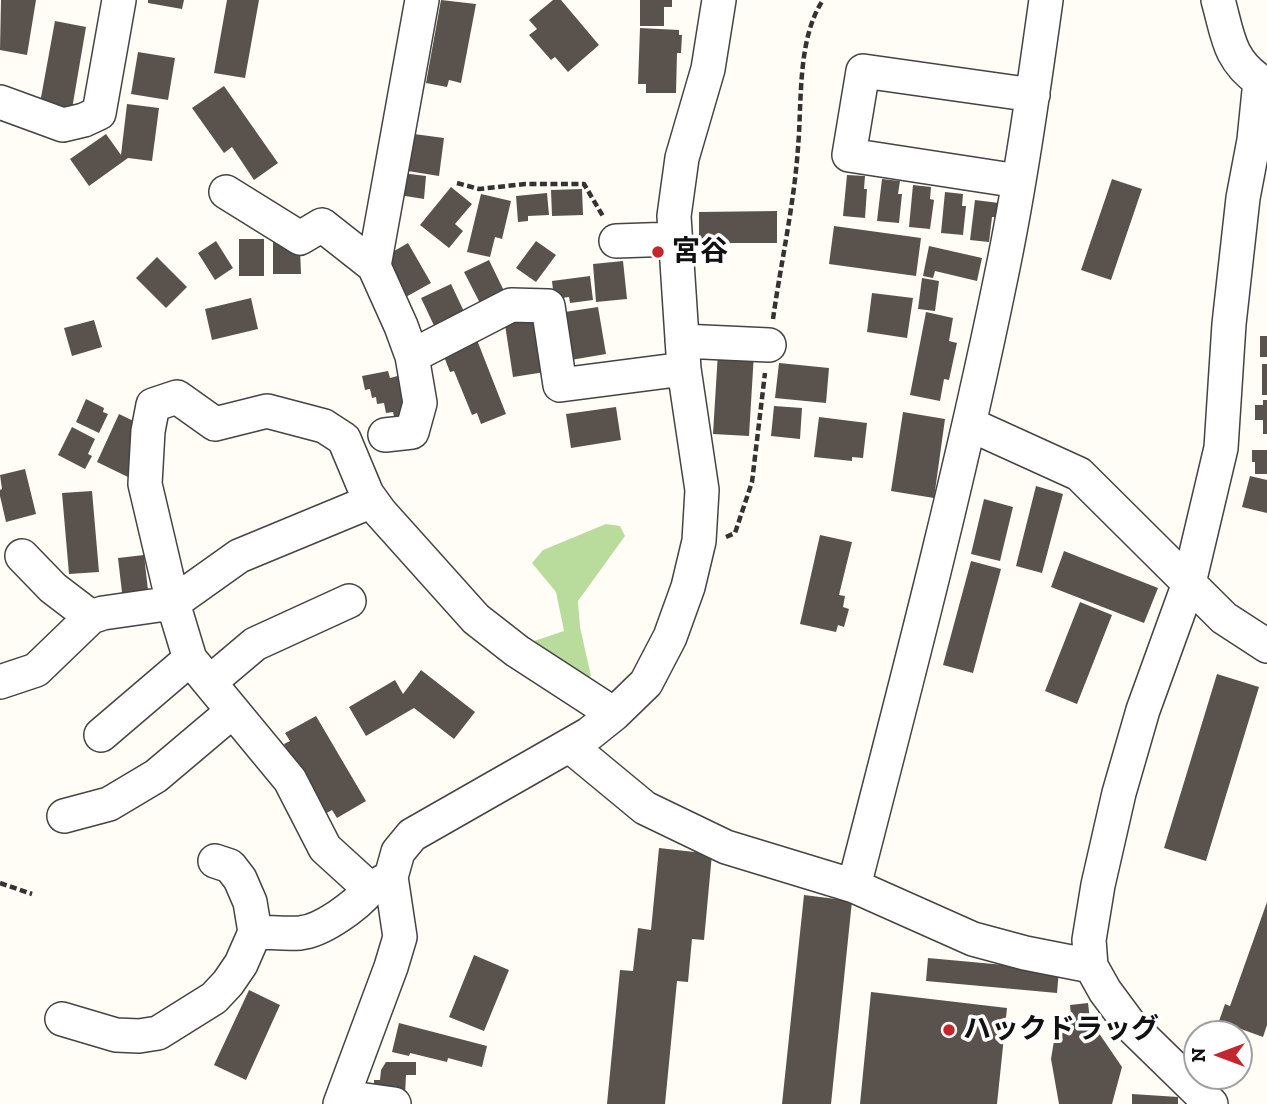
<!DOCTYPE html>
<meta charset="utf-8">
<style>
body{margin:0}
#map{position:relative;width:1267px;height:1104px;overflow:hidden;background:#fffdf5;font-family:"Zilla Slab",serif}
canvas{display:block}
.north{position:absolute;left:1183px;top:1020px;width:70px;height:70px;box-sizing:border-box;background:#fff;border:2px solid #a0a0a0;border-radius:50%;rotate:270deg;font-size:19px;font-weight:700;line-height:28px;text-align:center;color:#111}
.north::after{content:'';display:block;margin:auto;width:24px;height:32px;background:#c4262e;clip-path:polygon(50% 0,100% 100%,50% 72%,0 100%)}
</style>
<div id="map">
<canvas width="1267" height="1104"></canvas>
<div class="north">N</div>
</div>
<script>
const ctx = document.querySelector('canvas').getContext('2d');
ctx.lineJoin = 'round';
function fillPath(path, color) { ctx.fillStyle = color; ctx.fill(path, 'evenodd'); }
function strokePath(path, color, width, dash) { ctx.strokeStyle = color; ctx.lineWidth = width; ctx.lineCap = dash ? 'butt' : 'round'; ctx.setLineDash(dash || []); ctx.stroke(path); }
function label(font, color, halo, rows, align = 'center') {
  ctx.font = font + ' "Zilla Slab","Noto Sans JP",serif'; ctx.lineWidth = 7; ctx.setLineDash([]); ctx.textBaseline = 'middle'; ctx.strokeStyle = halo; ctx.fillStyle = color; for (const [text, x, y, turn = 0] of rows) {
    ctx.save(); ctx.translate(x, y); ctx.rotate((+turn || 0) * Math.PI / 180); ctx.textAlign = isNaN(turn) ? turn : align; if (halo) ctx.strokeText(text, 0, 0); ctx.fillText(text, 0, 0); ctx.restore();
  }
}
fillPath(new Path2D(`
 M606 524 620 526 625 536 578 601 580 627 591 676 583 680 538 652 534 641 564 631 556 592 532 563 543 550Z`), '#b9dc9c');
fillPath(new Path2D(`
 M1 0H36L27 55 0 50Z
 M148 0H184L182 9 148 3Z
 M227 0H259L245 78 214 73Z
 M441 0 476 4 461 83 449 80 447 87 426 83Z
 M553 0H561L599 45 568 72 555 57 551 60 529 35 537 29 529 20Z
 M640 0H672V7H664V26H640Z
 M55 21 86 27 72 109 40 103Z
 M640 28 679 30V35H682L681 53H677L676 93H646V84H638Z
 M138 52 175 58 168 100 131 94Z
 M224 86 278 163 254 180 232 147 224 153 192 108Z
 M127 104 159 108 152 161 128 158 89 186 70 159 106 134 121 155Z
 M414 134 444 138 439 176 408 171Z
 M402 173 426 176 424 199 399 195Z
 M847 175 865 176 864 189H867L865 218 843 216Z
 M882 179 900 181 898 194H902L899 223 877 221Z
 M1112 179 1142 189 1111 280 1081 270Z
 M913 185 931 187 930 199 934 200 930 229 909 227Z
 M451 187 472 204 455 224 463 231 449 248 420 225Z
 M582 189 583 215 552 216 551 190Z
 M945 192 963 194 962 206H966L963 235 941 233Z
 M547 193 549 215 528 216V221L518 222 516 196Z
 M481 194 511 201 502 239 495 237 490 257 467 252Z
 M975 200 999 203 997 217H992L989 242 970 240Z
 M777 211V243H699V212Z
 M834 226 921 238 916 276 829 264Z
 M239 239H264V276H239Z
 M273 240H283V248H300L301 274H273Z
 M216 241 233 268 215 280 198 253Z
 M536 241 556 255 536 282 516 268Z
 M408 243 431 283 404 298 390 263 393 262 389 254Z
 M929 246 982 258 977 281 935 271 933 278 923 276Z
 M157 257 187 287 166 308 136 278Z
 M489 260 506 295 482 307 464 272Z
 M623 261 627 299 596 302 593 264Z
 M590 276 593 300 570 303 569 297 554 299 552 281Z
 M922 278 939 281 935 311 918 309Z
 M451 284 468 320 438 334 421 298Z
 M872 293 913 298 907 338 867 332Z
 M251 298 258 329 212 340 205 309Z
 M598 307 606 354 565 361 558 313Z
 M926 312 953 318 949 341 957 343 949 380 944 379 940 401 910 395Z
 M537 313 545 372 513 377 504 318Z
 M94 320 102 347 72 356 64 328Z
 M1260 336H1267V357H1260Z
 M477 340 506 414 481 424 477 413 472 415 454 371 450 372 443 354Z
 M718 352 754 353 749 436 713 434Z
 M779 363 829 368 826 403 775 398Z
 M1262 364H1267V395H1262Z
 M388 371 390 378 405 374 415 420 396 425 393 412 386 413 384 403 377 404 376 397 372 398 370 389 365 390 362 376Z
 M86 399 104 408 103 412 108 414 99 433 76 422Z
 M1263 400H1267V434H1263V420H1255V405H1263Z
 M774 406 802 408 800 439 771 436Z
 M616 407 621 440 571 448 566 414Z
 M903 412 945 419 934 498 891 491Z
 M119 414 144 426 136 459 128 477 97 462Z
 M819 417 867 423 863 458 852 457V461L814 457Z
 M72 427 95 439 88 454 92 456 85 469 58 455Z
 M1252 450H1267V474H1255V462H1252Z
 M25 469 36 514 6 522 0 496V490L2 489 0 475Z
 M1250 476 1267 480V513L1242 507Z
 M1036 486 1063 494 1042 573 1016 566Z
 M92 491 99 572 69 574 62 493Z
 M984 499 1013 507 1000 561 971 554Z
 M820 535 852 542 839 595 845 596 843 607 849 609 844 627 838 625 836 632 800 624Z
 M1064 551 1158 588 1144 623 1051 587Z
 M144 555 149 599 123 601 118 558Z
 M971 561 1001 569 973 673 943 665Z
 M1080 602 1112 615 1077 704 1045 691Z
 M421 670 475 712 454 739 414 708 366 736 349 707 395 680 403 694Z
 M1217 674 1259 687 1206 861 1164 848Z
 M316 716 366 801 337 818 332 810 325 814 284 744 290 741 285 733Z
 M659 848 712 854 704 940 692 939 688 982 677 981 665 1104H607L620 970 633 971 638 928 651 930Z
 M804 895 852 901 831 1104H782Z
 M1267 902V1025L1263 1037 1219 1021 1225 1004 1230 1006Z
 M474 955 509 970 484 1031 449 1017Z
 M928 958 1059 970 1057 993 926 981Z
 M249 990 280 1005 246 1080 214 1065Z
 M871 992 1007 1008 997 1104H860Z
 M1088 1003 1090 1020 1122 1067 1112 1104H1059L1051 1059 1058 1016 1071 1015 1070 1005Z
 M399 1023 487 1046 482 1067 448 1058 447 1062 410 1053 409 1056 392 1052Z
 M386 1062H416V1075H406L405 1095 374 1092V1080H380L381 1070Z
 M1132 1094 1178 1097V1104H1132Z`), '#5a524d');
const minor = new Path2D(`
 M0 102 63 125 84 120 99 113 119 0
 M1018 181 849 155 863 71 1033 95
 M226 192 300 238 322 225 374 266
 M616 241 675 239
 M682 341 769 345
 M412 356 511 305 548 306 560 385 684 369
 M969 424 1079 474 1224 618 1267 646
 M385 435 412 432 420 403 412 356 401 326 374 266 422 0
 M22 556 53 588 91 617
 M0 682 36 670 91 617 103 613 173 603 239 556 372 501
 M210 682 255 644 349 601
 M101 735 190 659
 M570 746 645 808 726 847 854 886 973 939 1025 953 1091 966
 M64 816 109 804 156 776 233 711
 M391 877 370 889 325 848 290 780 190 659 173 603 145 484 148 431 153 405 177 397 215 424 267 411 324 426 344 439 367 494 380 512 476 619 517 651 614 714
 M854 886C906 684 959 482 1001 277 1020 186 1033 93 1046 0
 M255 932C269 932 285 934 300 933 322 931 356 906 370 889
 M62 1019 116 1035 139 1036 158 1033 214 998 228 983 241 964 255 932 250 902 240 879 230 866 215 861
 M344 1097 394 1104
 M340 1104 391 967 400 937 391 877 398 852 412 835 589 734 614 714 646 683 670 637 688 587 699 541 702 490 684 369 674 216 682 158 708 69 719 0
 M1211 1104 1131 1026 1105 991 1091 966 1089 940 1098 885 1119 793 1143 710 1189 583 1221 448 1229 324 1243 198 1254 140 1260 81C1228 59 1228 35 1218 0`);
strokePath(minor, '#444', 36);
strokePath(new Path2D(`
 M457 183 479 189 525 184H584L604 218
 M773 319C781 262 794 205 798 148 802 102 797 39 823 0
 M726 537 735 533 752 482 765 373
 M0 883 32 894`), '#333', 4.5, [7, 3.5]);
strokePath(minor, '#fff', 33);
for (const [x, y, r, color] of [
 [658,252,7,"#c4262e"],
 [949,1030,7,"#c4262e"]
]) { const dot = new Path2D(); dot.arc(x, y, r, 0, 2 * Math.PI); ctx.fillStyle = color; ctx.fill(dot); strokePath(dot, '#fff', 2.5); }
label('bold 28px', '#111', '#fff', [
 ["宮谷",672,252],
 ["ハックドラッグ",963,1030]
], 'left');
</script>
